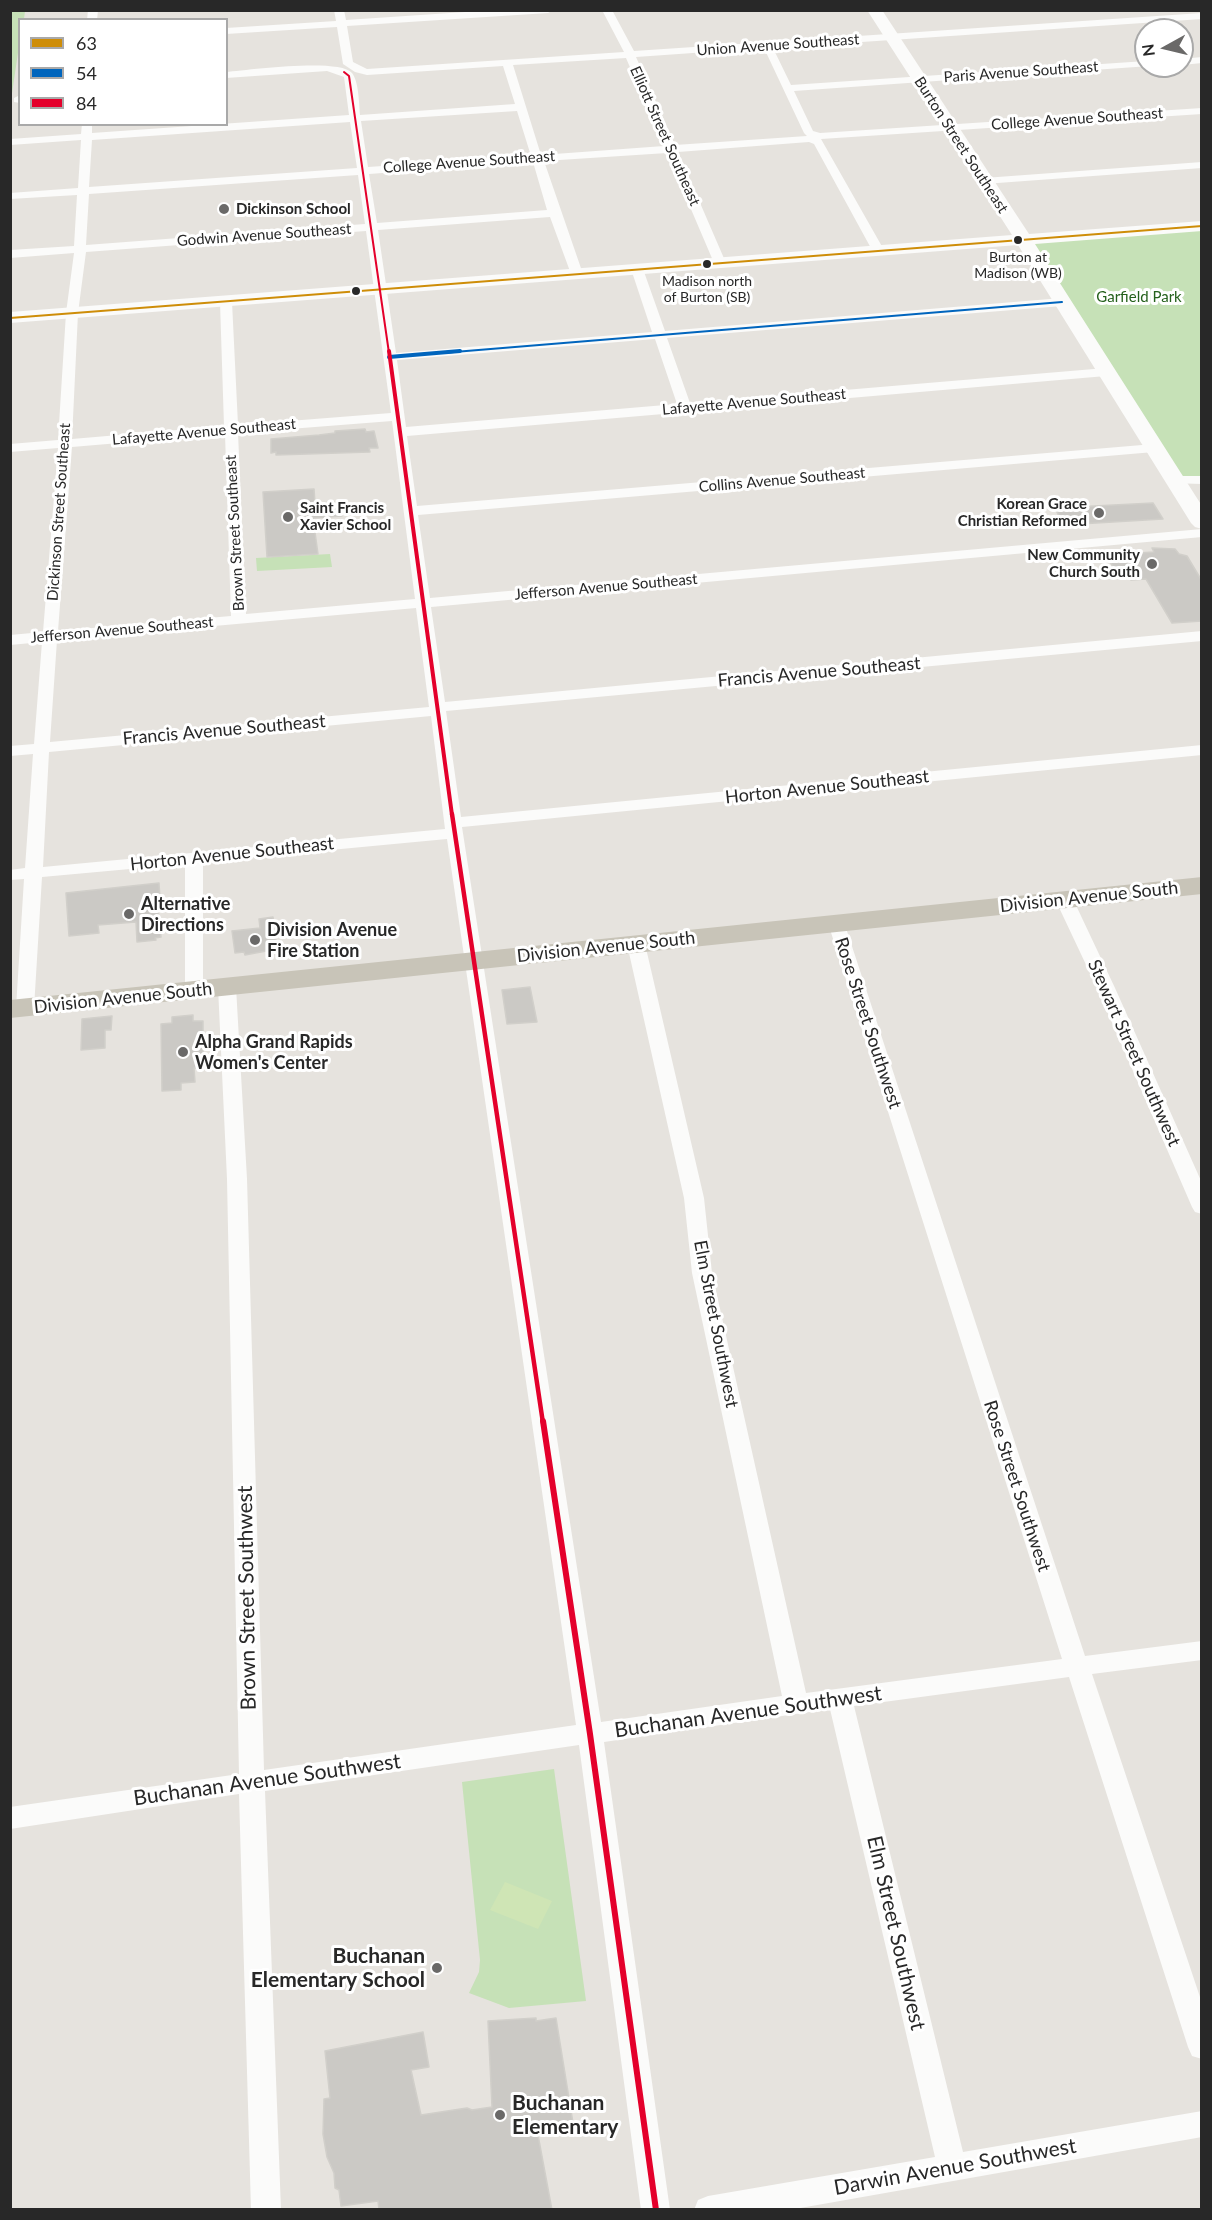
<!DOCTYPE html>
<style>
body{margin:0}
#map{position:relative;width:1212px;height:2220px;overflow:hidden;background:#e6e3de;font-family:Lato,sans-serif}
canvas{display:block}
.frame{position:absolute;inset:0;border:12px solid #282828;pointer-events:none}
.legend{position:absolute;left:18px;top:18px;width:210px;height:108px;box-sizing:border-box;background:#fff;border:2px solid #a9a9a9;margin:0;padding:8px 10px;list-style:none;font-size:18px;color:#282828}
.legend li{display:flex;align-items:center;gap:12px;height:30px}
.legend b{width:30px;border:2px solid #a9a9a9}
.north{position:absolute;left:1134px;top:18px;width:60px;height:60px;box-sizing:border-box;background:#fff;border:2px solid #a9a9a9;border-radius:50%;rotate:262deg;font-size:16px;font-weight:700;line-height:24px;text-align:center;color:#282828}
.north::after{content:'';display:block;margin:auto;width:21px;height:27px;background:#6a6968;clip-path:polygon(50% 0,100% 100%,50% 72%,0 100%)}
</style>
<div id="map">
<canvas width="1212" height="2220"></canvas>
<div class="frame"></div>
<ul class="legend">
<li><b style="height:8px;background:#ce8d08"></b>63</li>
<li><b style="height:8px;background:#0065bd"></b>54</li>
<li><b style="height:8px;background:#e4002b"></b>84</li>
</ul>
<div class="north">N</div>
</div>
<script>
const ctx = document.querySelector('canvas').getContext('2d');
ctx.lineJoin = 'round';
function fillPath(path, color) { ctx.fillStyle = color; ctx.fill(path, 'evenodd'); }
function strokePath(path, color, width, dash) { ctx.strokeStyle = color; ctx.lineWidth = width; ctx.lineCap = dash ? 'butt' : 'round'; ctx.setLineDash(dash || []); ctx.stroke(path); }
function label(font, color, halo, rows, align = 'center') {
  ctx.font = font + ' Lato,sans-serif'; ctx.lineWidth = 6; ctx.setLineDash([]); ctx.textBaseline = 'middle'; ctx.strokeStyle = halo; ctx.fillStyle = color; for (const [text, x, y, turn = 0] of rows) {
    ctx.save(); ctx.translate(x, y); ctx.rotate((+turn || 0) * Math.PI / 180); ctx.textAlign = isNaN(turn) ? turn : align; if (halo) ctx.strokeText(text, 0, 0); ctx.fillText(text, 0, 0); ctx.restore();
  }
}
fillPath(new Path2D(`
 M11 10 25 11 24 19 20 20 19 46 11 100Z
 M1201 229V479L1181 480 1031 242Z
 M330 554 332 567 257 571 256 558Z
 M554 1769 586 2001 509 2008 469 1993 479 1972 480 1960 462 1782Z`), '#c6e1b7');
fillPath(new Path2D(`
 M505 1882 552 1901 538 1929 490 1910Z`), '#cfe5b5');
const building = new Path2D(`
 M365 429 366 432 374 431 378 448H369L370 452 276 455V452L271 453V439L319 435 335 433V431Z
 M314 489 315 503 340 502 342 516 313 518 318 554 267 557 263 492Z
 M1153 503 1163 519 1063 525 1055 508Z
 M1152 548 1175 549 1179 554 1187 556 1202 581V621L1172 623 1146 579 1131 580 1128 575H1118L1106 555 1154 552Z
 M159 883 160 899 157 900 161 937 155 938 156 940 137 942 136 922 98 925 99 933 69 936 66 893Z
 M273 917 277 949 245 955 244 952 235 953 232 931 260 928 259 919Z
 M530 987 537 1022 507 1024 502 990Z
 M193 1015V1021H203V1068H194L195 1082 181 1083V1090L162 1091 161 1024 172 1023V1017Z
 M112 1016 111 1030H105V1048L81 1050 82 1019Z
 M536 2018V2021L556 2018 574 2129 538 2135 552 2210H379L378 2201 341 2206 339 2190 335 2188 334 2173 327 2157 323 2134 324 2099 330 2098 325 2051 423 2032 429 2067 411 2070 421 2115 467 2108 472 2110 492 2107 488 2021Z`);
fillPath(building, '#cbc9c5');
strokePath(building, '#d1cfca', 1.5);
fillPath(new Path2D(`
 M88 10H98L97 20H87Z
 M334 10H344L346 20 495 10H553L548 13 347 26 353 62 367 69 624 52 602 10H612L634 51 1202 13V19L773 48 791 85 1146 61V66H1150L794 91 813 131 820 133 1202 108V114L821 139 884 250 882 253 878 254 872 250 814 144 809 142 678 152 726 263 720 267 714 263 667 153 544 161 583 274 581 277H573L571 274 550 217 378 230 396 353 652 332 631 269 637 265 643 269 665 331 1062 298 1068 302 1062 306 667 338 690 403 1106 368 1113 372 1106 376 407 436 417 506 1154 444 1161 448 1154 452 418 515 430 598 1202 529V537L431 607 445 702 1202 631V641L446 711 461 817 1202 745V755L462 827 601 1722 782 1696 692 1273 684 1198 627 944 630 940H642L645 944 704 1198 712 1273 806 1693 1062 1659 828 923 831 919H843L1085 1656 1202 1641V1660L1092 1674 1202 2003V2059L1192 2056 1188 2047 1069 1677 854 1706 963 2152 1202 2111V2137L789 2210H694L698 2200 708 2196 935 2157 830 1709 604 1742 670 2210H641L579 1745 265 1791 281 2210H251L239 1794 10 1829V1807L239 1774 227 1179 218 987 220 983H234L236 987 247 1179 264 1770 576 1725 447 839 203 862V991L201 995H187L185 991V864L42 877 34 1008 32 1012H18L16 1008 24 879 10 880V870L25 868 33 754 10 756V746L34 744 42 642 10 645V635L43 632 58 448 10 452V444L58 440 66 313 74 253 10 258V250L74 246 77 195 10 199V193L78 188 81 140 10 145V139L81 134 82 124H92V133L349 115 344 77 327 71 226 78V72C249 70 339 58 352 73 359 82 359 104 360 115L515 104 503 66 367 75 355 72 343 64 337 27 226 34V28L336 21ZM764 48 804 133 807 136 675 145 636 57ZM626 58 664 146 541 155 513 65ZM517 111 531 156 368 167 361 121ZM350 122 357 168 89 187 92 140ZM533 162 547 210 377 223 369 174ZM358 175 365 224 86 245 89 194ZM366 231 391 413 238 425 232 302 226 298 220 302 224 426 72 439 78 313 86 252ZM655 339 677 404 406 427 397 360ZM392 421 415 599 246 614 238 433ZM225 434 231 616 58 631 72 447ZM416 608 429 707 50 742 57 640ZM431 716 445 829 43 867 49 752Z
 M1202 57V63L1182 65V59Z
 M20 95V103L14 102V98Z
 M1202 162V168L984 184 978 181 984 178Z
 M1175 476H1202V484L1170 483 1168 480Z
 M1064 894 1070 895 1073 899 1115 988 1202 1183V1214L1195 1212 1192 1207 1097 988 1055 899 1058 895Z`), '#fbfbfa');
fillPath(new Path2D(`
 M867 10H882L1029 234 1202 221V231L1035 244 1202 506V529L1195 527 1191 523 1018 245 10 323V312L1012 235Z`), '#fbfbfa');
fillPath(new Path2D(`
 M1202 877V894L10 1018V1000Z`), '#c8c4b8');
strokePath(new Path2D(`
 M10 318 1202 226`), '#ce8d08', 2);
strokePath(new Path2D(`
 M442 353 1062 302`), '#0065bd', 2);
strokePath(new Path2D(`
 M389 357 460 351`), '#0065bd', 4);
strokePath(new Path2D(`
 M344 72 349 76 389 353`), '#e4002b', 2);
strokePath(new Path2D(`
 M389 351 452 815`), '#e4002b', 4);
strokePath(new Path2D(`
 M452 814 543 1423`), '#e4002b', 4.5);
strokePath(new Path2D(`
 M543 1421 590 1734 656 2210`), '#e4002b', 6);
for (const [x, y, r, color] of [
 [224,209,6,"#6a6968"],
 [1018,240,5,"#282828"],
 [707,264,5,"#282828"],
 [356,291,5,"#282828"],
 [1099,513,6,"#6a6968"],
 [288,517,6,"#6a6968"],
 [1152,564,6,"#6a6968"],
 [129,914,6,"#6a6968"],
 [255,940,6,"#6a6968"],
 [183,1052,6,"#6a6968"],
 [437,1968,6,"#6a6968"],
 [500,2115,6,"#6a6968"]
]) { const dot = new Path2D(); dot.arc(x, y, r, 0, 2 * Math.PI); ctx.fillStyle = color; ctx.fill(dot); strokePath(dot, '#fff', 2); }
label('14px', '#282828', '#fff', [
 ["Burton at",1018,257],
 ["Madison (WB)",1018,273],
 ["Madison north",707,281],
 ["of Burton (SB)",707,297]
]);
label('15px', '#282828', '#fff', [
 ["Union Avenue Southeast",778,45,-4],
 ["Paris Avenue Southeast",1021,72,-4],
 ["College Avenue Southeast",1077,119,-4],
 ["Elliott Street Southeast",665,136,66],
 ["Burton Street Southeast",961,145,57],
 ["College Avenue Southeast",469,162,-4],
 ["Godwin Avenue Southeast",264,235,-4],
 ["Lafayette Avenue Southeast",754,402,-5],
 ["Lafayette Avenue Southeast",204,432,-5],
 ["Collins Avenue Southeast",782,480,-5],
 ["Dickinson Street Southeast",59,512,-86],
 ["Brown Street Southeast",235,533,-93],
 ["Jefferson Avenue Southeast",606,587,-5],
 ["Jefferson Avenue Southeast",122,630,-5]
]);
label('bold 15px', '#282828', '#fff', [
 ["Dickinson School",236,209],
 ["Korean Grace",1087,504,"right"],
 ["Christian Reformed",1087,521,"right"],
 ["Saint Francis",300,508],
 ["Xavier School",300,525],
 ["New Community",1140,555,"right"],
 ["Church South",1140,572,"right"]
], 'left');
label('15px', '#25611c', '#fff', [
 ["Garfield Park",1139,297]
]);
label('18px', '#282828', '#fff', [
 ["Francis Avenue Southeast",819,672,-5],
 ["Francis Avenue Southeast",224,730,-5],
 ["Horton Avenue Southeast",827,787,-6],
 ["Horton Avenue Southeast",232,854,-6],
 ["Division Avenue South",1089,897,-6],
 ["Division Avenue South",606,947,-6],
 ["Division Avenue South",123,998,-6],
 ["Rose Street Southwest",868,1023,72],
 ["Stewart Street Southwest",1134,1053,66],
 ["Elm Street Southwest",716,1324,79],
 ["Rose Street Southwest",1017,1486,72]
]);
label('bold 18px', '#282828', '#fff', [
 ["Alternative",141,904],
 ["Directions",141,925],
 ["Division Avenue",267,930],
 ["Fire Station",267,951],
 ["Alpha Grand Rapids",195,1042],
 ["Women's Center",195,1063]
], 'left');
label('21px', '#282828', '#fff', [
 ["Brown Street Southwest",247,1598,-91],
 ["Buchanan Avenue Southwest",748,1712,-8],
 ["Buchanan Avenue Southwest",267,1780,-8],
 ["Elm Street Southwest",896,1933,77],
 ["Darwin Avenue Southwest",955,2167,-10]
]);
label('bold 21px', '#282828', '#fff', [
 ["Buchanan",425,1956],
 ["Elementary School",425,1980],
 ["Buchanan",512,2103,"left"],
 ["Elementary",512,2127,"left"]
], 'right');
</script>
